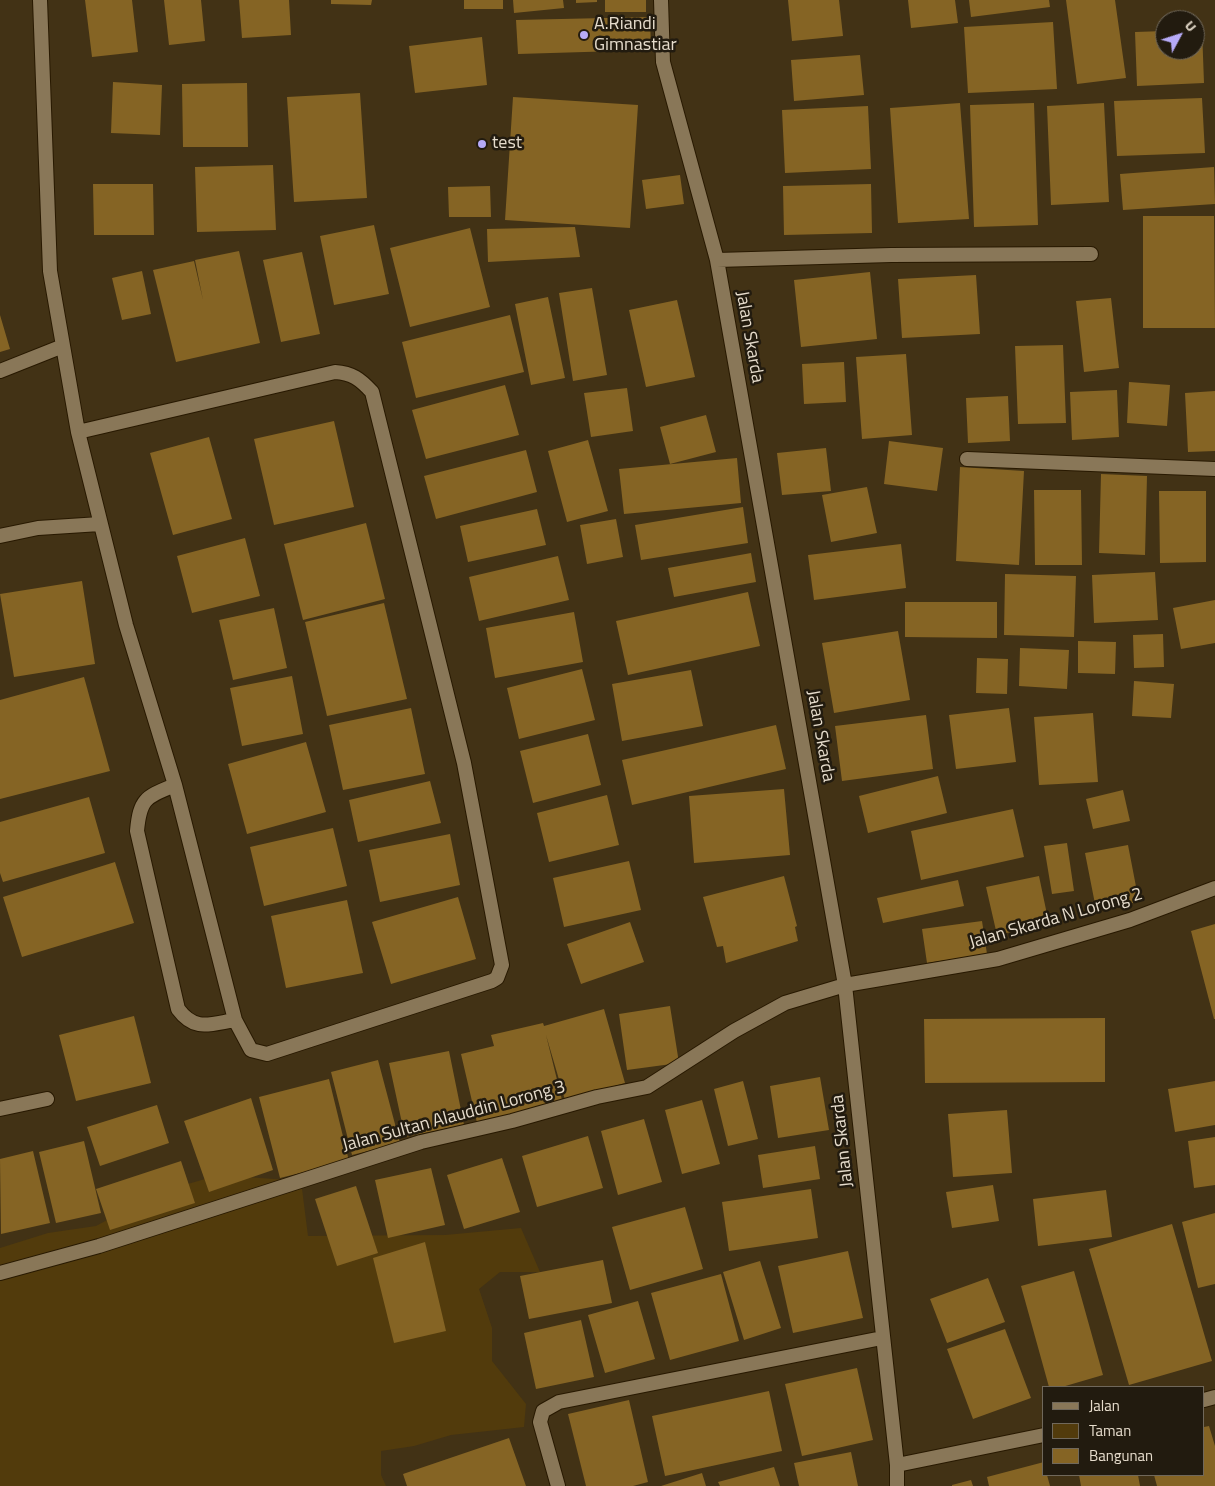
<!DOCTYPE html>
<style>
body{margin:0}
#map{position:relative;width:1215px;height:1486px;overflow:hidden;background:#423215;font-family:"Titillium Web",sans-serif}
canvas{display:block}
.legend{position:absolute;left:1042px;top:1386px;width:162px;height:90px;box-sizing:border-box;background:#221b0f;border:1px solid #70685b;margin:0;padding:6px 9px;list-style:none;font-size:15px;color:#e6dccc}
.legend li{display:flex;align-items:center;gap:10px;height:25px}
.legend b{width:25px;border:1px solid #70685b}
.north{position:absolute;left:1155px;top:10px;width:50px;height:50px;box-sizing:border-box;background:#221b0f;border:1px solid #70685b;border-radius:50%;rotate:50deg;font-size:14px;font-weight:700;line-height:20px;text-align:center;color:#e6dccc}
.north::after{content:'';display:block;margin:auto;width:18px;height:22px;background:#b7abf8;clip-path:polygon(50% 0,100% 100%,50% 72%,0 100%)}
</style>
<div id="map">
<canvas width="1215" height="1486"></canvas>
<ul class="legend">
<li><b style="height:6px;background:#897758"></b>Jalan</li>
<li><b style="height:14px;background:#523b0c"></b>Taman</li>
<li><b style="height:14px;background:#856424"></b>Bangunan</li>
</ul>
<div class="north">U</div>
</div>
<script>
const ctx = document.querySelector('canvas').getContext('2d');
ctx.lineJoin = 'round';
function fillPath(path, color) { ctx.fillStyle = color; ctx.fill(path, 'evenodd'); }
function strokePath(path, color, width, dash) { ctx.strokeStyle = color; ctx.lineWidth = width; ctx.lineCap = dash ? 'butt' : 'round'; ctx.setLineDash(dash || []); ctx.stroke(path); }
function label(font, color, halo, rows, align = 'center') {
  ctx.font = font + ' "Titillium Web",sans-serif'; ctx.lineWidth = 5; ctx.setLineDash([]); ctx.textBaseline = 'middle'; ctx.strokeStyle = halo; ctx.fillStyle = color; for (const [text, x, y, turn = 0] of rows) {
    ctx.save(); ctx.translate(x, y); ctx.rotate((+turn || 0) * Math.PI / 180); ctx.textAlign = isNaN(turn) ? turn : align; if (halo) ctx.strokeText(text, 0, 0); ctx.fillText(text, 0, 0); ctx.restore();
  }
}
fillPath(new Path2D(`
 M219 1175 301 1181 308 1236 445 1235 521 1228 540 1272H500L479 1289 492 1328V1361L526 1404 524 1427 451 1435 414 1446 381 1451V1475L386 1486H0V1248L48 1233 96 1226 160 1192Z`), '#523b0c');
fillPath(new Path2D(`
 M85 0H132L138 52 92 57Z
 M164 0H201L205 41 169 45Z
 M239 0H289L291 35 242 38Z
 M331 0H372L371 5 331 4Z
 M464 0H503V9H464Z
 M513 0H563L564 8 514 13Z
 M576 0H597V2L576 3Z
 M605 0H646V12H605Z
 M788 0H839L843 36 792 41Z
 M908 0H955L958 23 911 28Z
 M969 0H1049L1050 7 971 17Z
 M1066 0H1115L1126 78 1077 84Z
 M650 17 651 50 518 54 516 20Z
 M1053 22 1057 89 968 93 964 27Z
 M1195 29H1202L1204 83 1137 86 1135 32 1165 31V50H1195Z
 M482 37 487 85 415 93 409 46Z
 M860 55 864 95 794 101 791 60Z
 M113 82 162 85 160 135 111 133Z
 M247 83 248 147H183L182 84Z
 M360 93 367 198 294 202 287 97Z
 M513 97 638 105 630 228 505 220Z
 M1202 98 1205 153 1117 156 1114 101Z
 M960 103 969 219 898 223 890 108Z
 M1034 103 1038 225 974 227 970 105Z
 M1104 103 1109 202 1051 205 1047 106Z
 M868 106 871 169 785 173 782 110Z
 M273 165 276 230 197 232 195 167Z
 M1214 167 1215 204 1123 210 1120 174Z
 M680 175 684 204 646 209 642 180Z
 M93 184H153L154 235H94Z
 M871 184 872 233 784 235 783 186Z
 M490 186 491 217H449L448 187Z
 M1143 216H1214L1215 328H1143Z
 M374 225 389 294 334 305 320 236Z
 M575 227 580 257 488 262 487 229Z
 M470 228 490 307 410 327 390 248Z
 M239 251 260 343 176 362 153 270 194 261 203 300 195 260Z
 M302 252 320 334 281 342 263 260Z
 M142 271 151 314 122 320 112 278Z
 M870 272 877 339 801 347 794 280Z
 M976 275 980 334 902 338 898 279Z
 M592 288 607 375 573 381 559 293Z
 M548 297 565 378 531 385 515 304Z
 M1111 298 1119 368 1084 372 1076 301Z
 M677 300 695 377 646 387 629 310Z
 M0 315 10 349 0 352Z
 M510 315 524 372 416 398 402 342Z
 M1063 345 1066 423 1018 424 1015 346Z
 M906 354 912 435 862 439 856 357Z
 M844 362 846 402 804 404 802 364Z
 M1129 382 1170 385 1167 426 1127 423Z
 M505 385 519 435 426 459 412 410Z
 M627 388 633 431 591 437 584 393Z
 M1117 390 1119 437 1072 440 1070 392Z
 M1215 391V451L1188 452 1185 393Z
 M1008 396 1010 441 968 443 966 398Z
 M706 415 716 452 670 464 660 427Z
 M334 421 354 507 274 525 254 439Z
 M209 437 232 519 173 535 150 453Z
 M588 440 608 511 567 522 548 451Z
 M889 441 943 448 937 491 884 484Z
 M826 448 831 491 782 495 777 453Z
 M526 450 537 492 436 519 424 476Z
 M737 458 741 503 624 514 619 469Z
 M960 467 1024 471 1019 565 956 561Z
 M1101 474 1147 476 1145 555 1099 553Z
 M867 487 877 533 831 542 822 495Z
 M1034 490H1081L1082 565H1035Z
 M1159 491H1206V562L1160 563Z
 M743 507 748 543 641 560 635 525Z
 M537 509 546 545 468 562 460 526Z
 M616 519 623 557 587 564 580 525Z
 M366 523 385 599 303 620 284 544Z
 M245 538 260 596 192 613 177 556Z
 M901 544 906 588 814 600 808 555Z
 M751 553 756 582 674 597 668 568Z
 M558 556 569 600 479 621 469 577Z
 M1155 572 1158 620 1094 623 1092 575Z
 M1005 574 1076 576 1074 637 1004 635Z
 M82 581 95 664 14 677 0 594Z
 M748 592 760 646 628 675 616 621Z
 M1215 600V643L1181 649 1173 608Z
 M905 602H997V638L905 637Z
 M384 603 407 699 327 716 305 622Z
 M274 608 287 668 233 680 219 620Z
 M574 612 583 662 495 678 486 628Z
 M898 631 910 700 834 713 822 643Z
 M1163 634 1164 667 1134 668 1133 635Z
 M1078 641 1116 642 1115 674 1078 673Z
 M1020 648 1069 650 1067 689 1019 686Z
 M977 658 1008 659 1007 694 976 693Z
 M582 669 595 720 519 739 507 688Z
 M691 670 703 726 622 741 612 684Z
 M292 676 303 734 242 746 230 688Z
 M84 677 110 771 0 799V700Z
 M1134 681 1174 684 1171 718 1132 716Z
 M411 708 425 774 343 790 329 725Z
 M1009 708 1016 762 956 769 949 715Z
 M1093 713 1098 782 1039 785 1034 717Z
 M926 715 933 769 842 781 835 726Z
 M776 725 786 769 632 805 622 760Z
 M588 734 601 785 533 803 520 751Z
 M306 742 326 812 247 834 228 764Z
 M938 776 947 813 868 833 859 796Z
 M430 781 441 823 358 842 349 800Z
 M784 789 790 855 694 863 689 796Z
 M1123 790 1130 821 1093 829 1086 799Z
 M607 795 619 845 549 862 537 813Z
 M89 797 105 853 3 882 0 873V822Z
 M1013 809 1024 857 921 880 911 831Z
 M333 828 347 886 264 906 250 847Z
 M450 834 460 885 380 902 369 850Z
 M1067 843 1074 891 1052 894 1044 846Z
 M1128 845 1139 902 1096 909 1085 853Z
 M629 861 641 910 564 927 553 878Z
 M115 862 134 923 22 957 3 897Z
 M784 876 797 926 795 927 798 941 726 963 723 946 717 947 703 897Z
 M1039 876 1049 924 997 935 986 887Z
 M958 880 964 906 883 923 877 898Z
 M458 897 476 959 391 984 372 922Z
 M347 900 363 973 286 988 271 916Z
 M982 921 987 954 927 963 922 929Z
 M630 922 644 962 581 984 567 944Z
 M1215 924V1019H1214L1191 931Z
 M670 1006 679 1063 627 1070 619 1014Z
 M604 1009 625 1083 565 1100 546 1035 563 1104 478 1127 461 1054 494 1046 491 1035 543 1023 544 1026Z
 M134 1016 151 1083 76 1101 59 1035Z
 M1105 1018V1082L925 1083 924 1019Z
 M449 1051 464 1125 405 1137 389 1063Z
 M378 1060 400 1143 352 1155 331 1072Z
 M820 1077 829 1130 778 1138 770 1086Z
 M329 1079 349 1161 280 1178 259 1097Z
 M743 1081 758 1139 728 1146 714 1089Z
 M1215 1081V1125L1175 1132 1168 1089Z
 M251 1098 273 1170 209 1192 184 1121Z
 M702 1100 720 1164 682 1174 665 1110Z
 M157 1105 169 1143 100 1166 87 1127Z
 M1007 1110 1012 1173 953 1177 948 1114Z
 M644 1119 662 1182 618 1195 601 1131Z
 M588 1136 603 1188 537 1207 522 1156Z
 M1215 1137V1185L1194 1188 1188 1141Z
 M84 1141 101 1213 56 1223 39 1152Z
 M815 1146 820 1179 763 1188 758 1155Z
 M33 1151 50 1223 1 1234 0 1159Z
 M502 1158 520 1212 464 1229 447 1175Z
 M181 1161 195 1203 110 1230 96 1189Z
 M431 1168 445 1225 388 1238 375 1180Z
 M993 1185 999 1221 952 1228 946 1192Z
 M356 1186 378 1253 337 1266 315 1199Z
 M811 1189 818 1238 729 1251 722 1202Z
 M1106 1190 1112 1237 1038 1246 1033 1199Z
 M685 1207 703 1269 630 1290 612 1227Z
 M1215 1213V1284L1198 1288 1182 1222Z
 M1172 1224 1212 1361 1129 1385 1089 1249Z
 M425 1242 446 1331 394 1343 373 1258Z
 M848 1251 863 1318 793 1333 778 1266Z
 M603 1260 612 1303 529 1319 520 1276Z
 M760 1261 781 1328 744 1340 723 1272Z
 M1074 1271 1103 1375 1062 1387H1049L1021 1286Z
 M721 1274 739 1341 670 1360 651 1293Z
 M988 1278 1005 1322 947 1343 930 1299Z
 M638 1301 655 1359 605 1373 588 1315Z
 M581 1320 594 1377 536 1389 524 1333Z
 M1005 1329 1031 1398 973 1419 947 1349Z
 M857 1368 873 1440 802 1456 785 1384Z
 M769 1391 782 1451 665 1476 652 1416Z
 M629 1400 648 1482 633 1486H586L568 1414Z
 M1209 1426 1215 1446V1486H1157L1154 1475H1204V1427Z
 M509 1438 526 1486H407L403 1474Z
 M851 1452 858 1486H799L794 1463Z
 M1044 1462V1475H1047L1050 1486H989L987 1477Z
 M774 1467 780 1486H720L718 1482Z
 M702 1473 706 1486H661Z
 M1079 1475H1138L1140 1486H1081Z
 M971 1480 973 1486H952V1485Z`), '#856424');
const minor = new Path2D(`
 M40 0 50 271 78 432 126 625 175 785 235 1020 251 1050 267 1054 492 981 497 978 502 965 464 763 372 392C360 379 352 373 335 372L78 432
 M661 0 663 62 717 260 845 985 897 1465V1486
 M717 260 891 255 1091 254
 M0 371 63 346
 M967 459 1215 469
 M0 536 38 528 100 524
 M175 785C146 797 140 798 137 831L178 1009C195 1032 210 1024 235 1020
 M0 1109 47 1099
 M0 1273 99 1246 421 1142 512 1121 597 1097 647 1087 734 1031 785 1003 845 985 998 959 1130 920 1215 888
 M1204 1400 1215 1397
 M897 1465 1044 1435
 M558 1486 540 1422 543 1411 559 1402 882 1338`);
strokePath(minor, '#281900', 16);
strokePath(minor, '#897758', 14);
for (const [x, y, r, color] of [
 [584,35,5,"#b7abf8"],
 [482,144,5,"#b7abf8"]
]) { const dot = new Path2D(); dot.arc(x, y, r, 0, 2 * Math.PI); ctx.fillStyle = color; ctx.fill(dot); strokePath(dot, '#221b0f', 2); }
label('18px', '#e6dccc', '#221b0f', [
 ["A.Riandi",594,25],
 ["Gimnastiar",594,46],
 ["test",492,144]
], 'left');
label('18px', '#e6dccc', '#221b0f', [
 ["Jalan Skarda",749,337,80],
 ["Jalan Skarda",820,736,80],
 ["Jalan Skarda N Lorong 2",1056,919,-16],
 ["Jalan Sultan Alauddin Lorong 3",454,1117,-15],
 ["Jalan Skarda",843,1141,-96]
]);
</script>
